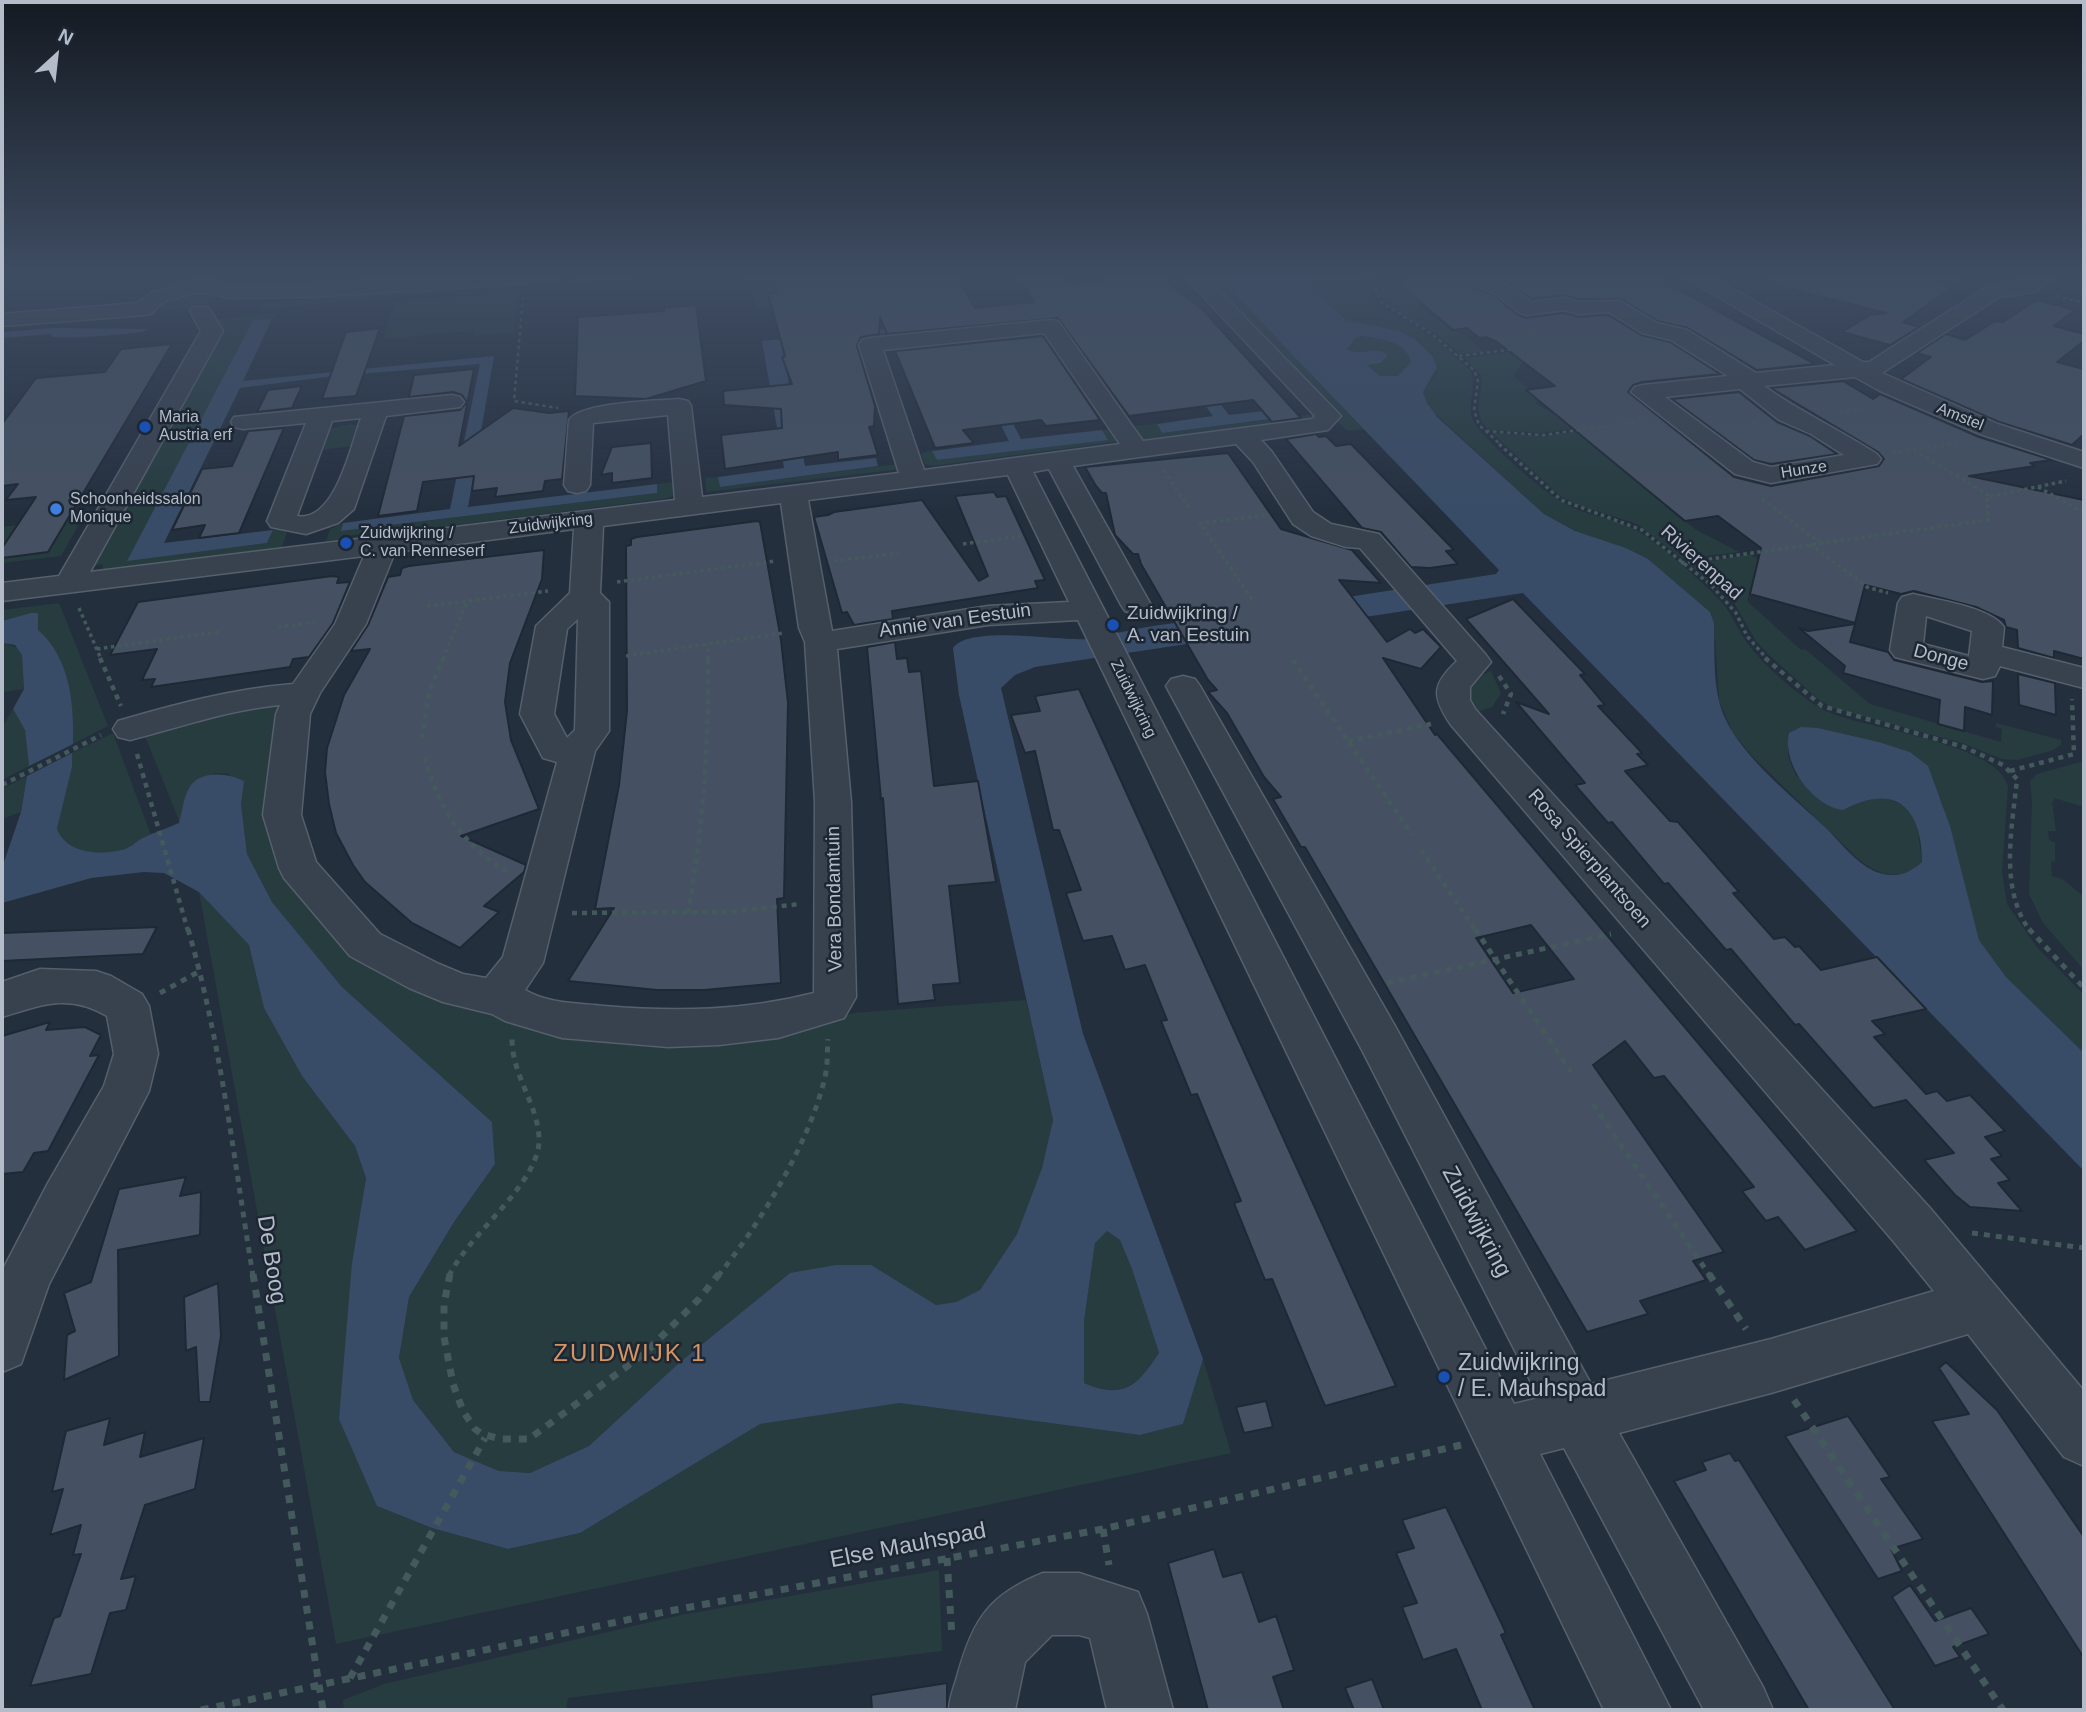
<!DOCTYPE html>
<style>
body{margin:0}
#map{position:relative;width:2086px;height:1712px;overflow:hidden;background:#242f3e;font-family:Arial,sans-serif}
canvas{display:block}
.frame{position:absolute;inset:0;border:4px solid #b4bcc9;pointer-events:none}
.north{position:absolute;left:21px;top:21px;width:70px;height:70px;-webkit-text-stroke:5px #1d2633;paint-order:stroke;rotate:27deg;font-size:19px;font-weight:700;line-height:28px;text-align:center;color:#b4bcc9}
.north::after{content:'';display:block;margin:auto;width:24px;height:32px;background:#b4bcc9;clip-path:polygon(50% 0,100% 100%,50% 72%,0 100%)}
</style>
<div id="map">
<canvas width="2086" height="1712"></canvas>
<div class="frame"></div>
<div class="north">N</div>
</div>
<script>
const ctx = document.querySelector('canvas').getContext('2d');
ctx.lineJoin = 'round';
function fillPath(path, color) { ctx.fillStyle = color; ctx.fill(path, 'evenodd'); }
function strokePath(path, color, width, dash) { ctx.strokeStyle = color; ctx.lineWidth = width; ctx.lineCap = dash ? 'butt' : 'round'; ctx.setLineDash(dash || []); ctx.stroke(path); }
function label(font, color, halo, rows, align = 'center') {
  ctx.font = font + ' Arial,sans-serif'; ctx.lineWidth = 5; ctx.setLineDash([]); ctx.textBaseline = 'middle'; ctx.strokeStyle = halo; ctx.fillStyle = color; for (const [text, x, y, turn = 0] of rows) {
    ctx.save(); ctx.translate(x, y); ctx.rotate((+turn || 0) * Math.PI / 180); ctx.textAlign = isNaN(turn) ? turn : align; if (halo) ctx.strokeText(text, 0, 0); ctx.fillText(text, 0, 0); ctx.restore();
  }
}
fillPath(new Path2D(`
 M748 276H789L796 299 833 303 756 309Z
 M1201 276H1217L1365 429 1348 431 1344 428 1278 350 1272 351 1246 317H1240L1223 299 1227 298Z
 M1308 276H1361L1371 296 1381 307 1433 337 1471 371C1478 389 1463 410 1477 427 1494 448 1545 495 1569 506 1590 516 1613 518 1634 529 1659 542 1695 576 1716 596 1731 610 1736 628 1748 644 1764 666 1804 701 1828 712 1867 729 2001 744 2008 787L2002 872 2007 904 2036 946 2084 995V1053L2006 977 1979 940 1943 806 1933 783 1910 752 1879 742 1818 728H1798L1788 736V756L1796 776 1859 801 1884 797 1905 806 1910 810 1917 824 1922 862C1900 882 1879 876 1857 858L1752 756 1733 733 1719 701 1714 623 1710 612 1648 559 1626 548 1575 531 1544 514 1430 409 1423 392 1437 371 1433 357 1410 335 1346 320 1309 285Z
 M515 281 518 285 259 310 261 303Z
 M1404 288 1419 300 1417 303C1427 311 1440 324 1453 327L1451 328 1468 338 1484 352 1460 354C1452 347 1445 340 1437 335 1418 322 1387 314 1379 291Z
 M518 292 513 333 474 336V331L384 339 395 302Z
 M182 293H215L217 298C203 310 177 315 159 308L160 302Z
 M276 313 272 319 253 320 128 560 267 543 273 530 284 529 287 532 282 547 107 570 102 569 103 564 91 566 220 329 217 319Z
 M1356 337C1375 335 1406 341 1411 362L1399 376H1380L1367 365 1381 363 1388 355C1374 346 1359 358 1346 347Z
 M1528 349 1529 352 1514 376 1541 401 1536 402 1538 405 1579 428 1541 433 1489 430C1471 415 1483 395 1481 375L1465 358Z
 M1315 414 1311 419 1147 439H1141L1132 426 1157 424 1162 433Z
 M351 424 359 426 354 446 320 450 328 429Z
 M1113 429 1122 441 932 466 925 464 921 453 932 451 937 460 1108 439 1102 430Z
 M1588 430 1592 433 1586 441 1695 529 1739 552 1683 559 1637 524 1578 505 1560 496 1492 433 1543 436Z
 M898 464 899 467 894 470 706 492 705 478 718 477 720 487Z
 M673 482 674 496 663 499 362 537V534L345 536 343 539 326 541 330 529 343 523 342 531 657 493V484Z
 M83 517 61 556 2 563V527Z
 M1750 554 1759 560 1747 601 1801 650 1805 649 1870 704 2001 742 2002 729 1996 727V723L2061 740V745L2054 750 2017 760 2002 759 1962 743 1833 708 1818 699 1769 655 1756 641 1733 601 1690 565Z
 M59 603 108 726 73 744C73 704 72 659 38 631V613L2 621V610Z
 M2 643 19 648 22 655 24 689 2 692V669L5 664H2Z
 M1491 671 1501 693 1492 707 1477 712 1469 692 1476 678Z
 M293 701 271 808 379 966 736 1041 816 1027 852 1013 1026 1000 1053 1120 1042 1168 1017 1234 980 1290 956 1302 936 1305 913 1293 790 1273 679 1363 589 1446 530 1473 499 1471 454 1452 413 1400 399 1358 409 1297 454 1222 495 1164 492 1122 342 987 272 902 247 854 241 804 229 774 215 773 189 788 180 823 143 731 176 720Z
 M13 709 25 729 29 766 2 780V728Z
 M113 733 151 835C141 839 135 846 126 849 103 857 67 854 57 829L72 767V753Z
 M2084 761V807L2054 798V802L2052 801 2056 831H2048L2049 840 2055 843V862L2051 861 2052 876 2064 880 2084 897V970L2043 923 2029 894 2032 802 2030 781 2037 774Z
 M27 776 21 812 2 819V789Z
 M199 892 249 945 264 1008 302 1076 355 1146 366 1178 352 1263 377 1506 432 1528 508 1549 580 1533 759 1424 900 1403 1140 1435 1183 1424 1203 1359 1231 1453 336 1644Z
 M1107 1231 1120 1240 1132 1269 1159 1353C1137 1386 1124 1400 1084 1383V1321L1095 1242Z
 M939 1570 942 1651 568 1698 566 1710H344L343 1700 384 1684 681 1615Z`), '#263c3f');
fillPath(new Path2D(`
 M1107 276H1122L1229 415 1281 409 1286 417 1162 433 1157 424 1213 416 1133 308 781 344 805 466 876 458 878 466 720 487 718 477 784 468 762 341 1130 305Z
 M1217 276H1308L1309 285 1346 320 1399 331 1415 339 1433 357 1437 368 1423 392 1427 403 1437 417 1544 514 1575 531 1626 548 1648 559 1710 612 1714 623C1715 654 1712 690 1725 718 1743 758 1794 798 1826 828 1840 842 1855 862 1874 871 1892 879 1908 875 1922 862 1922 807 1895 782 1843 810 1812 806 1782 763 1789 733L1801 727 1818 728 1879 742 1910 752 1928 766 1950 826 1979 940 2006 977 2084 1053V1171L1523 593 1035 667 1015 675 1001 688 1083 1034 1203 1359 1183 1424 1140 1435 900 1403 760 1424 580 1533 508 1549 432 1528 377 1506 339 1419 352 1263 366 1178 355 1146 302 1076 264 1008 249 945 199 892 164 873 144 872 91 878 2 903V868L21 812 27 776 72 753V767L57 829C67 854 101 856 125 849 132 847 136 841 143 838 155 832 168 828 179 823 182 813 183 800 188 790 198 769 227 773 244 781L241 804 247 854 272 902 342 987 492 1122 495 1164 454 1222 409 1297 399 1358 413 1400 454 1452 499 1471 530 1473 589 1446 679 1363 790 1273 836 1265H871L936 1305 956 1302 980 1290 1017 1234 1042 1168 1053 1120 959 695 953 648C971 624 1060 642 1091 639 1102 638 1112 634 1122 632 1140 628 1157 625 1175 623 1282 607 1389 591 1496 574L1499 570ZM1361 336C1379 338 1406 341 1411 362L1398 376H1380L1367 365 1381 363 1388 355C1375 345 1362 357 1347 349L1355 338ZM1107 1231 1120 1240 1132 1269 1159 1353C1137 1386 1124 1400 1084 1383V1321L1095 1243Z
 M272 319 243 381 494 356 468 507 657 484V493L341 531 343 523 450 509 480 364 334 376 240 388 164 543 273 530 267 543 127 561 253 320Z
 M53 328 149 329 142 332C112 335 82 339 52 337L51 334 2 338V332Z
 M971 342 1021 439 1102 430 1108 440 937 460 932 451 1009 441 959 343Z
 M31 613H38V630C71 659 74 704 73 744L29 766 25 730 13 709 24 689 22 655 15 645 2 643V621Z`), '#394c67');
const building = new Path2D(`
 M773 276H957L975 308 1034 302 1020 279 1062 276 1069 285 1158 276 1203 310 1301 418 1272 422 1253 400 1129 416 1058 318 887 334 880 317 879 334 861 337 857 346 875 406 874 426 869 427 878 455 838 460V452L725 469 721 435 782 428 781 409 724 405 723 391 792 384 782 357 785 356 768 293H778Z
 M1415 276H1457L1462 282 1495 296 1518 315 1526 318 1564 313 1579 317 1608 315 1641 335 1670 342 1720 374 1642 382 1633 385 1628 392 1734 477 1771 486 1879 466 1884 459 1878 452 1771 388 1843 381 1873 399 1880 394 1979 437 2052 460 2030 463 2035 466 1969 476 2084 500V659L2054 651V658L2018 648 2017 630 2006 627 2004 620 1976 607 1914 591 1901 594 1865 585 1855 623 1750 594 1761 548 1718 516 1685 521 1526 390 1555 386 1497 342 1486 337 1479 338 1467 328 1453 330 1397 282 1421 280Z
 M1488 276H1653L1815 364 1757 370 1688 328 1658 321 1621 299H1579L1564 295 1532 299 1508 283Z
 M1777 276H1915L1954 286 1903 322 1919 327 1890 345 1842 332 1870 315 1886 313 1776 285Z
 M2037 300 2075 310 2054 326 2084 334V341L2057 362 2084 369V434L2072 445 1999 422 1901 379 1931 357 1917 353 1946 334 1965 340 1995 321 2003 322Z
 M696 305 706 381 646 399 575 396 578 317 664 311V308Z
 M380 328 356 396 322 399 346 332Z
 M1043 336 1100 420 1046 426 1041 420 963 430 974 443 935 448 895 351Z
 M172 344 48 552 2 558V548L36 497 6 500 18 484 2 486V424L36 378 105 372 121 349Z
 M474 369 459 446 513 408 549 413 569 411 562 479 545 481 543 491 495 497 497 488 472 491 474 476 423 482 417 511 378 516 404 416 460 410 467 402 462 395 453 392 409 397 414 375Z
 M302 386 292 408 257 412 268 390Z
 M1739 392 1777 422 1810 436 1837 454 1771 464 1754 460 1672 399Z
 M284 428 239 533 199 538 205 525 172 530 202 469 232 466 248 431Z
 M1316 434 1319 437 1326 436 1336 446 1351 444 1454 550 1446 551 1458 564 1430 568 1411 567 1381 532 1362 528 1286 439Z
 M651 443 652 478 612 483V473L601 475 612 447Z
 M1228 453 1281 529 1352 550 1381 583 1339 580 1387 642 1410 629 1415 633 1423 629 1441 647 1421 669 1383 658 1435 735 1437 734 1857 1231 1805 1250 1778 1217 1766 1221 1742 1191 1754 1187 1664 1076 1654 1078 1625 1041 1593 1065 1724 1252 1693 1261 1706 1280 1640 1301 1648 1314 1587 1332 1305 847H1301L1273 799 1281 797 1264 777 1227 713 1208 692 1217 690 1208 680 1141 564 1138 554H1133L1115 535 1106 493H1102L1096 486 1085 467ZM1531 925 1574 979 1513 993 1476 938Z
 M994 492 997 497 1006 496 1045 580 1035 581 1038 588 892 611 893 619 854 625 847 612 842 613 814 517 828 515 834 512 922 500 979 581 988 576 955 496Z
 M757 521 760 522 781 640 788 703 784 898 777 899 781 983 704 990H657L568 981 614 908 595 909 619 785 627 711 626 546 631 545V539L637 537Z
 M544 550 542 579 510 663 505 702 511 740 539 809 461 836 526 865 524 872 484 906 499 912 460 948 412 923 365 882 353 865 336 833 329 804 325 772 327 748 344 695 370 649 351 651 368 625 388 577 400 575 402 568 409 566Z
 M332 576 339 577 337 583 350 582 333 623 309 657 293 659 290 667 151 687 155 679 142 680 157 649 110 655 138 602Z
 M1513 599 1585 674 1580 675 1605 705 1598 706 1642 753 1637 754 1648 765 1625 771 1670 821 1678 822 1739 892 1733 893 1774 939 1785 937 1795 947 1799 946 1821 970 1877 957 1926 1009 1872 1021 1885 1034 1874 1037 1926 1094 1937 1091 1947 1101 1970 1095 2005 1131 1985 1137 2002 1156 1991 1159 2010 1180 1998 1183 2022 1211 1970 1207 1955 1195 1924 1160 1954 1153 1906 1100 1873 1108 1799 1024 1795 1025 1731 949 1726 950 1668 883 1664 884 1612 822 1608 823 1575 785 1585 783 1516 702 1549 714 1466 619Z
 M1855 624 1850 642 1888 652 1894 660 1982 682 1993 681 1992 715 1965 707 1964 731 1938 724 1940 700 1843 673 1845 666 1799 628 1808 631Z
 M895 642 897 659 907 658 909 672 921 671 934 786 978 781 996 882 949 886 960 983 933 985 935 1000 898 1004 883 798 881 799 867 647Z
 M2018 674 2055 683 2056 715 2019 705Z
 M1079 689 1107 750 1396 1386 1325 1406 1272 1279 1265 1280 1234 1203 1241 1201 1197 1094 1191 1095 1161 1021 1167 1020 1145 965 1125 970 1112 936 1083 941 1066 893 1081 890 1059 830H1053L1035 751 1025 753 1011 715 1040 711 1035 696Z
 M157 927 143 954 2 961V933Z
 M50 1022 46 1030 85 1027 101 1035 90 1056 99 1055 48 1151 34 1153 23 1172 2 1174V1036Z
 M186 1177 180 1196 201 1192 200 1235 118 1250 119 1356 64 1380 67 1335 75 1331 64 1293 91 1282 119 1189Z
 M218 1283 221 1336 210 1402H199L196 1347 186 1351 184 1297Z
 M1946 1362 1997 1410 2084 1537V1658L1932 1421 1969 1414 1939 1368Z
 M1266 1401 1273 1427 1244 1433 1236 1407Z
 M1848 1416 1890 1477 1881 1479 1923 1539 1891 1549 1902 1571 1878 1579 1785 1436Z
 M110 1418 104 1445 145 1432 140 1457 204 1438 195 1489 145 1505 121 1579 136 1576 126 1610 110 1613 91 1674 30 1686 54 1618 60 1616 81 1554 73 1555 81 1525 50 1535 63 1489 52 1492 66 1431Z
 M1730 1453 1735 1461 1739 1460 1895 1710H1809L1674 1481 1706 1470 1702 1462Z
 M1446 1507 1506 1633 1501 1635 1535 1710H1482L1456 1649 1423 1660 1402 1607 1417 1603 1396 1553 1414 1548 1402 1520Z
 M1214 1549 1223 1577 1242 1572 1259 1622 1276 1616 1294 1670 1273 1677 1284 1710H1208L1168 1563Z
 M1910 1585 1935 1621 1971 1608 1989 1634 1953 1647 1960 1657 1935 1666 1892 1597Z
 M1372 1679 1384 1710H1354L1345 1688Z
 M947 1683V1710H872L871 1695Z`);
fillPath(building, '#455162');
strokePath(building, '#1f2835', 2);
const minor = new Path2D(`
 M458 276H559L556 280 549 282 308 297 228 298 212 293H196L167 300 157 307 153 313 146 315 2 326V314L137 303 153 292 196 281H215L230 286 308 285Z
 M1184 276H1205L1341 416 1328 430 1261 440 1272 452 1313 512 1331 524 1379 534 1486 655 1491 662 1470 687V700L1475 709 1930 1208 2084 1391V1466L2064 1457 1968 1334 1771 1393 1619 1433 1763 1687 1773 1710H1704L1564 1448 1540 1454 1671 1710H1604L1078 620 988 625 837 649 851 802 856 997 844 1018 778 1038 719 1045 668 1047 562 1038 505 1021 492 1014 443 1002 409 988 350 956 284 878 279 868 263 815 276 714 280 705C228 710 181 727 130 740L118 737 113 729 118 721C176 704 232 689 293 684L335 624 364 556 2 601V583L59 576 201 331 190 311 194 307H208L223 331 90 572 675 500 668 415 593 423 590 485 586 491 577 493 568 491 564 485 569 420C581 402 656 401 679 399L688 401 691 406 702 497 899 473 859 345 862 340 870 338 1050 320 1058 321 1143 441 1312 419 1315 416ZM1044 333 1120 444 924 470 883 350ZM1236 444 1253 462 1293 524 1311 536 1346 547 1360 548 1457 661C1431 685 1432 697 1451 725L1894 1242 1934 1291 1771 1339 1591 1384 1395 1026 1200 686 1195 679 1183 676 1171 679 1166 686 1363 1052 1539 1398 1514 1404 1033 472 1049 469 1121 605 1125 611 1136 614 1147 611 1151 605 1073 466ZM1008 475 1069 602 988 606 832 631 808 500ZM781 503 799 628 805 642 815 802 814 993C744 1011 676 1012 604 1006 578 1003 549 1004 525 990L543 963 595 751 609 731V602L600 593 603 526ZM574 529 570 593 536 626 520 714 543 758 557 762 503 957 486 978 463 974 439 964 380 934 316 862 301 815 310 714 320 693 366 624 395 552ZM578 619 575 730 567 738 554 714 567 629Z
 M1460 276C1490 274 1508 284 1531 302L1564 298 1579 302 1620 301 1657 323 1687 330 1756 373 1835 365 1689 280 1686 276H1710L1863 362H1869L1987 287 2023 282 2032 276H2054L2035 292 1999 297 1882 373 1998 424 2084 452V468L1980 434 1880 391 1855 377 1764 386C1800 412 1840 430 1877 454L1881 459 1877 464 1771 483 1735 474 1631 392 1635 387 1643 385 1728 376 1671 340 1642 333 1609 312 1579 314 1564 310 1527 315 1520 313 1496 294 1463 280ZM1740 389 1779 420 1811 434 1844 455 1771 467 1753 462 1665 397Z
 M452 395 460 397 464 402 460 407 386 416 354 509 338 523 306 534 271 527 267 521 306 423 243 429 234 427 231 422 234 417ZM361 418C351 445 335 523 297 516L332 421Z
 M1913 594C1937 600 1990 607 2004 627L2002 647 2084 668V688L2000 666 1995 676 1983 679 1895 657 1890 650 1898 603 1902 597ZM1926 616 1972 631 1969 656 1923 644Z
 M40 969 96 971 111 976 142 994 149 1006 158 1054 149 1091 49 1284 21 1364 2 1372V1271L48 1183 104 1086 114 1054 107 1016C68 993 41 1005 2 1017V982Z
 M1043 1573H1079L1138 1592 1147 1614 1173 1710H1107L1090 1638 1079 1635H1052L1025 1662 1015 1710H949C949 1698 955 1685 958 1673 974 1618 989 1595 1043 1573Z`);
strokePath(minor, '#565f6c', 3);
strokePath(new Path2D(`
 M1368 276 1382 303 1432 334 1474 370 1478 381 1474 410 1479 425 1501 445
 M1934 276 1963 283
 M1528 279 1555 276
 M574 282 643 276
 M1375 290 1448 282
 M2056 296 2084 303
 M523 297 514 401 558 408
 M1529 331 1548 345
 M1459 356 1548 345 1552 348
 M1839 412 1875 407
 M1731 427 1757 423
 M1486 431 1543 435 1643 421
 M1947 445 1956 444`), '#44595c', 2.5, [3.5, 3.5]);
strokePath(new Path2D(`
 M1499 444 1561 500 1642 530 1711 585 1736 613 1747 636 1767 659
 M1914 450 1990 496
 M1892 453 1956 444
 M1164 470 1190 510
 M2038 487 2084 513
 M1762 499 1819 542
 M963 544 1021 536
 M1810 544 1867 587 1888 593
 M834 561 899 553
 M1681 563 1988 520 1987 497 2066 481
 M617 582 775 561
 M1252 599 1200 523 1269 515
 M427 606 548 591
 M79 608 101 659
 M278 627 315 622
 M97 649 219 632
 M626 656 783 633
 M443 659 467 602
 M708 659V644`), '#44595c', 3.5, [3.5, 3.5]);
strokePath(new Path2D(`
 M100 658 121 706
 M1765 658 1822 706 1964 747 2003 765 2017 779C2012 829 1999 888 2030 931
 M1293 660 1412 835
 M1499 676 1511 694 1503 714
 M422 738 430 689 443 658
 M1348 741 1431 724
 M137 754 188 931
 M425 757C438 808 463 846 509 873
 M2010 771 2074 754 2072 699
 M2 785 101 735
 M1421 850 1476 931
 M572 913 729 912 800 904
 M688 913C703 828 709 744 708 658`), '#44595c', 4.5, [5, 5]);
strokePath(new Path2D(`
 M188 929C221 1042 234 1160 253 1276
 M1475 929 1571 1072
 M2029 929 2084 988
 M1387 983 1611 934
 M160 993 200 971
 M1593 1104 1710 1276
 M1972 1233 2084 1248
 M449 1276C469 1233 542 1182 539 1137 537 1103 512 1075 512 1039
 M718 1276C760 1224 810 1142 825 1077 828 1065 827 1051 828 1039`), '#44595c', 5, [6, 6]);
strokePath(new Path2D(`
 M253 1274 323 1710
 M450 1274 444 1304V1337L453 1384 463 1411 475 1429 482 1434 500 1439H529L645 1353 699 1299 719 1274
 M1709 1274 1746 1329
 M1794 1400 2003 1710
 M1103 1529 1109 1565
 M947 1558 952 1637
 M350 1678 485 1438
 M201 1710 669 1611 1103 1529 1461 1445`), '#44595c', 7, [8, 8]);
fillPath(minor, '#38414e');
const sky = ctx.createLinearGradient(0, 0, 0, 515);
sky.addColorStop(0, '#141a22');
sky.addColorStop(0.54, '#3f4d63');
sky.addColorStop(1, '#3f4d6300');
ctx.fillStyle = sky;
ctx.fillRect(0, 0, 2086, 515);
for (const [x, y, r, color] of [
 [145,427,7,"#1a4fb4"],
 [56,509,7,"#3f7fe0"],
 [346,543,7,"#1a4fb4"],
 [1113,625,7,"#1a4fb4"],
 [1444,1377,7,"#1a4fb4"]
]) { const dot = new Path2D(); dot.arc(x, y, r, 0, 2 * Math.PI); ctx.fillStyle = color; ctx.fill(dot); strokePath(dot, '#1d2633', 2.5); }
label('16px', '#b4bcc9', '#1d2633', [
 ["Amstel",1960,417,22],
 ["Hunze",1804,470,-9],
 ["Zuidwijkring",551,524,-7],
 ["Zuidwijkring",1133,699,64]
]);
label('16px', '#b4bcc9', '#1d2633', [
 ["Maria",159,418],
 ["Austria erf",159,436],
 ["Schoonheidssalon",70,500],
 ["Monique",70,518],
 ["Zuidwijkring /",360,534],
 ["C. van Renneserf",360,552]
], 'left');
label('19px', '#b4bcc9', '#1d2633', [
 ["Rivierenpad",1701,563,42],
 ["Annie van Eestuin",955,621,-8],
 ["Donge",1941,658,15],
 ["Rosa Spierplantsoen",1589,859,49],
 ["Vera Bondamtuin",835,899,-91]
]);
label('19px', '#b4bcc9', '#1d2633', [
 ["Zuidwijkring /",1127,614],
 ["A. van Eestuin",1127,636]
], 'left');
label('23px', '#b4bcc9', '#1d2633', [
 ["Zuidwijkring",1476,1222,62],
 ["De Boog",271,1260,81],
 ["Else Mauhspad",908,1546,-11]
]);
label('23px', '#b4bcc9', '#1d2633', [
 ["Zuidwijkring",1458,1364],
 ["/ E. Mauhspad",1458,1390]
], 'left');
ctx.letterSpacing = '2px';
label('24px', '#d59563', '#1d2633', [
 ["ZUIDWIJK 1",630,1354]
]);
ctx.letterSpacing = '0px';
</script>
